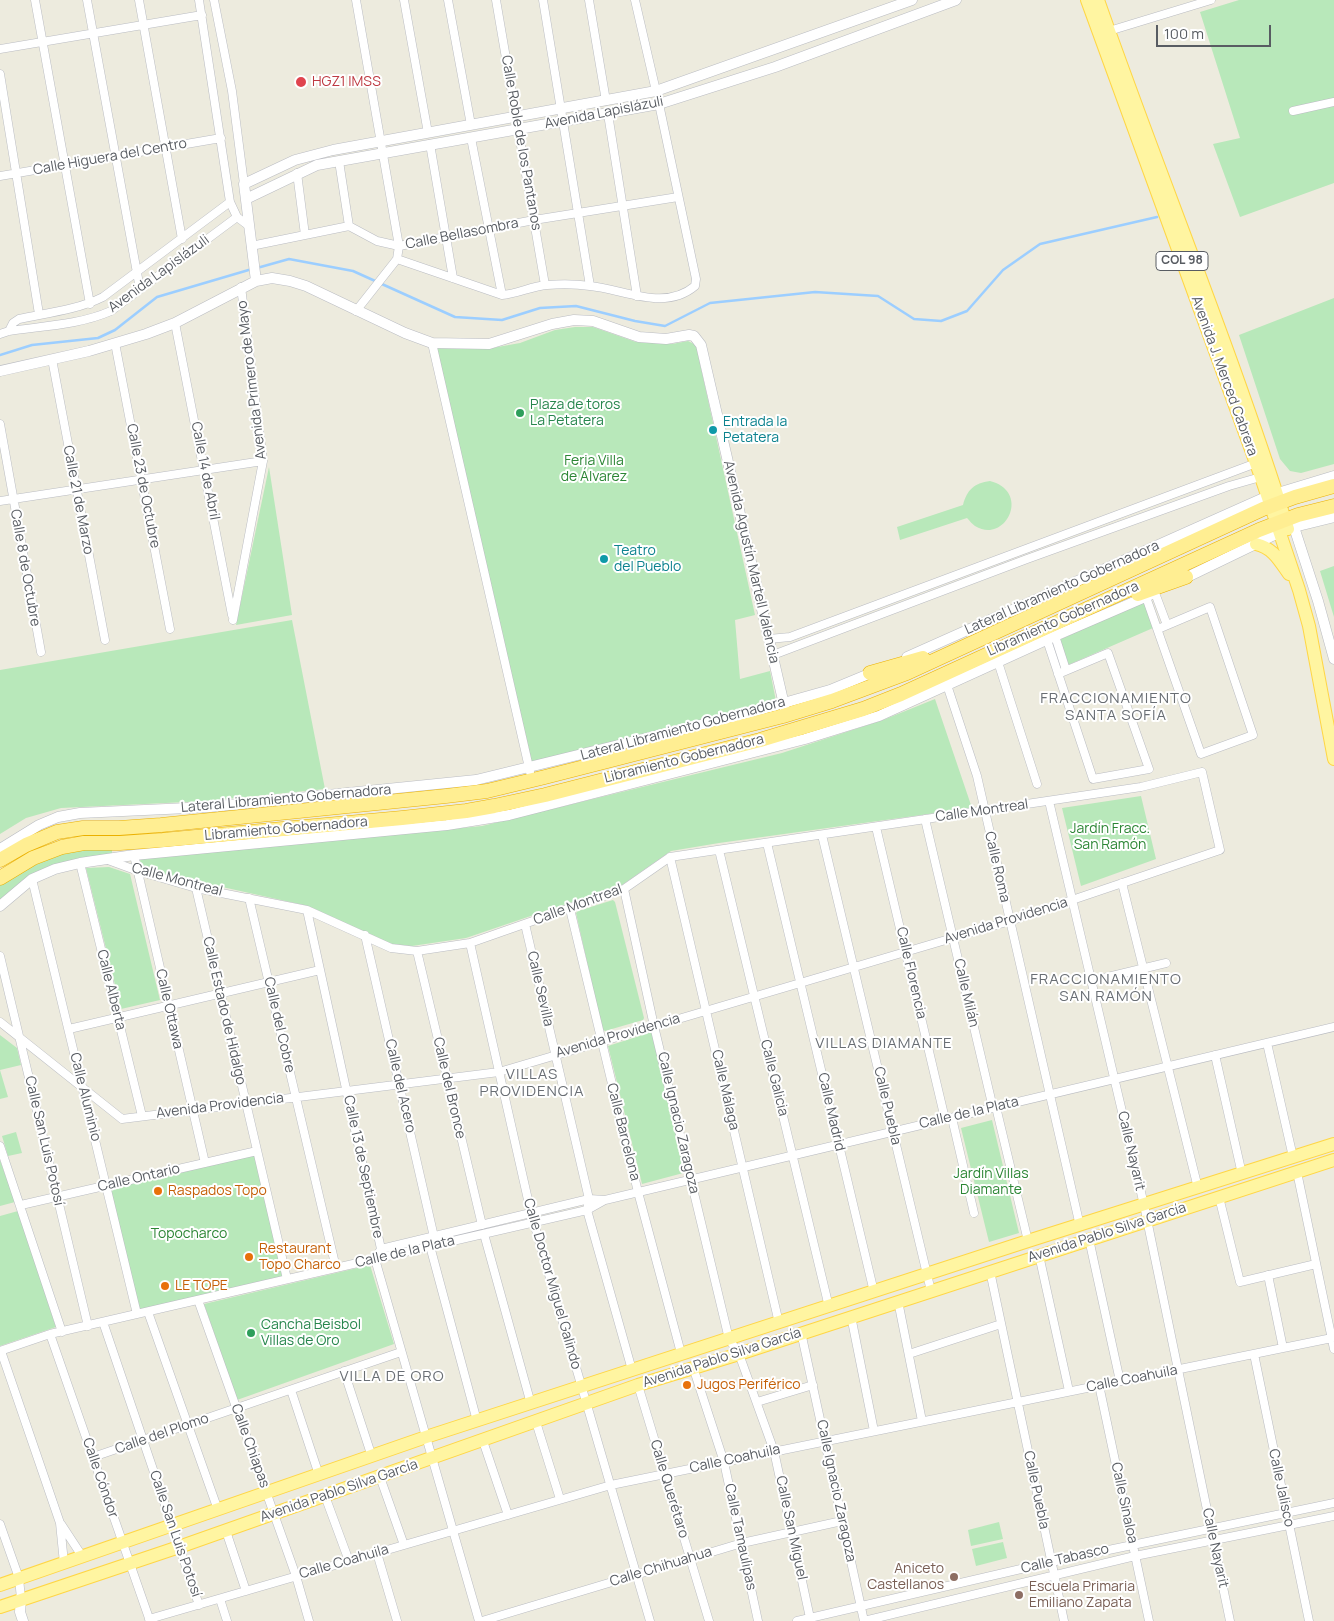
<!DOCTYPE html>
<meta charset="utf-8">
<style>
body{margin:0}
#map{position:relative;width:1334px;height:1621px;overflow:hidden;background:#edebde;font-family:Manrope,sans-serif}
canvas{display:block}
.scale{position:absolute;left:1156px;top:25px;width:115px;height:22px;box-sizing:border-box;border:2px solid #585c62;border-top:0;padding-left:6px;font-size:15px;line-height:18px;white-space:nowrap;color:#585c62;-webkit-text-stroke:4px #fff;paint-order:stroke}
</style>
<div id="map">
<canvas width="1334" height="1621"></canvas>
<div class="scale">100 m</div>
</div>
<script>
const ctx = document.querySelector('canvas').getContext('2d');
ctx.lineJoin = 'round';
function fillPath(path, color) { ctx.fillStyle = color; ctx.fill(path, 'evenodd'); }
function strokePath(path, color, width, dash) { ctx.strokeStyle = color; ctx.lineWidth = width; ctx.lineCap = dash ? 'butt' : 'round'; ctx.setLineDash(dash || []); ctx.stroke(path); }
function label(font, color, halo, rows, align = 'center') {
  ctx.font = font + ' Manrope,sans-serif'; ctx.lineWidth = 4; ctx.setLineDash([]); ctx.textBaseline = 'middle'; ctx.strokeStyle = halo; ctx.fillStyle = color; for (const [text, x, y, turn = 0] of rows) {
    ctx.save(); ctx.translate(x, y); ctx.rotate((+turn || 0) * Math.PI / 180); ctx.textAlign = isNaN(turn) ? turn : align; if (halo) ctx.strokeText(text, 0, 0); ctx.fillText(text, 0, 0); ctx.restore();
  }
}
fillPath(new Path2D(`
 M1239 0H1334V183L1240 217 1213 144 1240 138 1200 12Z
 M1334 298V464L1301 473 1290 471 1280 459 1239 335Z
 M575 327H593L636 342 672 344 688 341 696 345 755 615 735 620 740 679 770 671 776 701 532 763 437 348H492L520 343 555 330Z
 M269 467 292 615 236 625Z
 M990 481C1032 492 1005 545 975 526 972 524 970 521 967 518L900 540 897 527 963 505C967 490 974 483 990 481Z
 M1334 566V617L1320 571Z
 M1144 601 1153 628 1068 665 1059 640Z
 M292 620 325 789 207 801 61 808 26 818 0 834V670Z
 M935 699 972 808 719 843 671 851 622 885 466 938 412 946 392 944 308 906 141 869 140 859 482 826 782 753 883 720Z
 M1141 796 1156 859 1081 886 1062 808Z
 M89 848 112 849V854L28 877 0 900V885C32 866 51 854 89 848Z
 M109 867 130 874 160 1000 121 1009 86 868Z
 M613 900 615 902 644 1018 643 1020 605 1031 602 1029 576 913 578 911Z
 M652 1032 687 1172 642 1184 608 1046Z
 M0 1035 17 1048 21 1065 0 1070 8 1097 0 1099Z
 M992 1120 1019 1233 989 1242 961 1128Z
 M16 1132 22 1153 8 1156 2 1136Z
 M256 1153 285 1276 140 1310 110 1188Z
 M0 1160 15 1202 0 1206Z
 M18 1211 56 1327 0 1346V1216Z
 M370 1265 394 1344 237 1400 204 1304Z
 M999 1522 1003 1539 971 1546 968 1530Z
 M1003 1542 1007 1558 976 1566 972 1549Z`), '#b8e8ba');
strokePath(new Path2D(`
 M257 268 289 259 353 271 455 317 502 320 540 308 576 306 635 321 665 326 710 303 815 292 878 296 914 319 941 321 967 311 1003 270 1040 244 1157 217
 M0 355 32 345 98 338 115 330 157 297 252 269`), '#9cceff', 2.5);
const minor = new Path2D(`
 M35 0 90 304
 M87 0 140 289
 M139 0 182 239
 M199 0 230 202 237 217 249 226
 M214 0 232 91 244 184
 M404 0 428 133
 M448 0 471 125
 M496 0 545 285
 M543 0 590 286
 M589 0 606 101
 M635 0 656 91
 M1109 31 1211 0
 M0 49 202 15
 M0 74 39 314
 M1293 111 1334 102
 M608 114 637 296
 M471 138 502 295
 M430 144 453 278
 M339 161 349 226
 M297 173 305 235
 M0 176 221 138
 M251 246 349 226 377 241 399 246 534 220 678 197
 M397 259 502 295C517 294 532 286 547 285 561 284 576 284 590 286 624 289 664 312 695 286L696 279 659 104
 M356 311 397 259 399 246 356 0
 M175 323 232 615
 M9 331 13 323 19 319C47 313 77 310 103 297L230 202
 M0 334 9 331C43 326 79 325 111 311L237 217
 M115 343 170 629
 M432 343 530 772
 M52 359 105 640
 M0 424 41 652
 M0 501 263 461
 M1155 593 1167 625
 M1146 597 1201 754 1253 735 1210 607 1158 629
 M233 620 263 461 241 287
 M1055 636 1066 670
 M769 639 790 637 1259 462
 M1047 640 1093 779 1149 769 1108 653 1058 674
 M773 655 1027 559 1229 486 1264 476
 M998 662 1037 784
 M947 685 977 776 1080 1226
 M1049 801 1144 1205 1230 1621
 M925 819 993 1108
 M876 827 945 1119
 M822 835 931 1291
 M767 843 874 1292
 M719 850 829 1307
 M134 855 205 1163
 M670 857 779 1323
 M80 863 142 1116
 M32 879 137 1314
 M1122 883 1198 1188
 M196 888 287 1279
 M624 889 654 1026 729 1339 739 1354 774 1451 810 1618
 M249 898 336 1268
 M570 909 638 1192 681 1353
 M307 910 381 1249 375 1259 479 1621
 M525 924 589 1199 587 1210 632 1370
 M365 935 434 1237
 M470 943 531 1213 650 1621
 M417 951 482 1225
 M0 956 88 1326
 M1091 981 1166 963
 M0 1022 122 1119 499 1072 1010 921 1220 850 1202 772 1141 787 670 857 624 889 470 943 417 951 391 948 307 910 196 888 138 871 108 860
 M69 1029 320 970
 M1267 1043 1293 1157
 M1215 1055 1242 1174
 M996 1107 1028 1241
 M952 1118 974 1213
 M0 1146 62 1332
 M1297 1172 1334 1349
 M1219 1197 1240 1282 1316 1264
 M21 1205 257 1151
 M484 1234 531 1404
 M1089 1239 1120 1381
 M430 1246 477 1421
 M381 1249 589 1199 605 1200 1334 1027
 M1039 1255 1069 1391
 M990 1271 1064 1621
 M1268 1275 1283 1348
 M198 1300 296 1576 309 1621
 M898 1301 922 1421
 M148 1312 218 1510
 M851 1316 874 1431
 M103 1322 199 1605
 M801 1332 864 1621
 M50 1334 150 1621
 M0 1351 50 1334 587 1210 603 1201
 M1 1351 60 1523 64 1563
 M909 1354 1001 1324
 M1254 1354 1309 1621
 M693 1367 724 1462 758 1621
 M344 1371 372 1457
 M638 1385 709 1621
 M1099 1385 1149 1621
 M291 1390 319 1475
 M757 1402 813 1385
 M536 1422 560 1499
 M483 1441 508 1515
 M93 1457 401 1352
 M380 1477 404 1545
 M325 1496 349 1561
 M0 1524 19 1578 21 1599
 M61 1524 82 1556
 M226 1531 246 1591
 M377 1553 397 1621
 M220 1599 227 1621
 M149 1619 611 1485 1332 1338
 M482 1621 742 1543 842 1521
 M797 1621 1051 1562 1334 1503
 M864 1621 1135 1556 1334 1516`);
const tertiary = new Path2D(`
 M246 199 317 165 659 104 775 67 956 0
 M256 281 244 184 295 160 333 150 656 91 912 0
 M0 371 89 351 146 334 175 323 256 281 272 278 290 281 306 286 405 333 432 343 489 344 552 324 574 320 593 321 639 337 666 339 689 335 694 336 701 345 785 709
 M1294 527 1318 601 1334 659
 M1181 580 1270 537 1294 527 1334 517
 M907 657 1268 496 1334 476
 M0 849 39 825 58 817 80 813 209 807 476 780 741 715 830 690 876 671
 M0 906 32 879 55 869 80 863 134 855 447 825 509 815 805 739 879 716 1055 636 1150 595
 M21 1599 20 1612 23 1621`);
const primary = new Path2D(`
 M1087 0 1261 477 1299 590 1309 626 1334 759
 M1098 0C1160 177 1232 350 1288 529
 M1256 544C1273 548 1279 560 1289 574
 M0 1585 426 1437 1028 1241 1334 1144
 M0 1607 179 1547 638 1385 739 1354 1334 1160`);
const trunk = new Path2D(`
 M1138 594 1186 577
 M870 673 923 658
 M0 860 26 845 57 832 83 828H119L161 825 446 796 487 791 545 777 783 716 832 701 907 673 1263 509 1295 497 1334 486
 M0 878 33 858 62 847 84 843H120L163 840 402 818 466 811 494 806 545 795 760 740 863 709 901 694 1259 530 1298 515 1334 506`);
strokePath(minor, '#babcc2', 9);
strokePath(tertiary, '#babcc2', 11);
strokePath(primary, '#ffd645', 14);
strokePath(trunk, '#ebb000', 15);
strokePath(minor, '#fff', 8);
strokePath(tertiary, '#fff', 10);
strokePath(primary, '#fff5a1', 12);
strokePath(trunk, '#ffee92', 14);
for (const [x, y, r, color] of [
 [301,82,6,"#e0444e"],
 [520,413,5,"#2e9e5b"],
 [713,430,5,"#0f9aa8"],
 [604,559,5,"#0f9aa8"],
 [158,1191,5,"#e8710a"],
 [249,1257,5,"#e8710a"],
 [165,1286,5,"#e8710a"],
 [251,1333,5,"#2e9e5b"],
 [687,1385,5,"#e8710a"],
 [954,1577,5,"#8d6e63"],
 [1019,1595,5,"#8d6e63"]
]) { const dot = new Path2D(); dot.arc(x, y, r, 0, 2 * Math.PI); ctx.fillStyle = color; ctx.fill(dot); strokePath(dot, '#fff', 2); }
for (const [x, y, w] of [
 [1182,261,52]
]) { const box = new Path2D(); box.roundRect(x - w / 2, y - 9.5, w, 19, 4); ctx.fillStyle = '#fff'; ctx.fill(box); strokePath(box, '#585c62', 1); }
label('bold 12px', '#585c62', null, [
 ["COL 98",1182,261]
]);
label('14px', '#be3a42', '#fff', [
 ["HGZ1 IMSS",312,82]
], 'left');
label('14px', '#585c62', '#fff', [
 ["Avenida Lapislázuli",604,113,-11],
 ["Calle Roble de los Pantanos",521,143,80],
 ["Calle Higuera del Centro",110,157,-10],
 ["Calle Bellasombra",462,234,-11],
 ["Avenida Lapislázuli",159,274,-36],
 ["Avenida J. Merced Cabrera",1224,376,70],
 ["Avenida Primero de Mayo",252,380,-97],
 ["Calle 14 de Abril",205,471,79],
 ["Calle 23 de Octubre",143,486,79],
 ["Calle 21 de Marzo",78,500,79],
 ["Avenida Agustín Martell Valencia",751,562,77],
 ["Calle 8 de Octubre",25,568,80],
 ["Lateral Libramiento Gobernadora",1062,588,-24],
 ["Libramiento Gobernadora",1063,619,-24],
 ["Lateral Libramiento Gobernadora",683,729,-15],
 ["Libramiento Gobernadora",684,759,-14],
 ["Lateral Libramiento Gobernadora",286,799,-5],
 ["Calle Montreal",982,811,-8],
 ["Libramiento Gobernadora",286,829,-5],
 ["Calle Roma",997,867,77],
 ["Calle Montreal",177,880,15],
 ["Calle Montreal",578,905,-20],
 ["Avenida Providencia",1006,921,-17],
 ["Calle Florencia",911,973,77],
 ["Calle Sevilla",540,989,77],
 ["Calle Alberta",111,990,76],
 ["Calle Milán",966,993,77],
 ["Calle Ottawa",169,1009,77],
 ["Calle Estado de Hidalgo",224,1011,77],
 ["Calle del Cobre",279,1025,77],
 ["Avenida Providencia",618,1036,-16],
 ["Calle Galicia",774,1078,76],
 ["Calle del Acero",400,1086,77],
 ["Calle del Bronce",449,1088,77],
 ["Calle Málaga",725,1090,77],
 ["Calle Aluminio",85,1097,76],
 ["Avenida Providencia",220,1106,-7],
 ["Calle Puebla",887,1106,77],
 ["Calle Madrid",831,1112,77],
 ["Calle de la Plata",969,1113,-13],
 ["Calle Ignacio Zaragoza",678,1123,77],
 ["Calle Barcelona",623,1132,76],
 ["Calle San Luis Potosí",44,1141,77],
 ["Calle Nayarit",1131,1151,77],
 ["Calle 13 de Septiembre",363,1167,78],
 ["Calle Ontario",139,1178,-13],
 ["Avenida Pablo Silva García",1107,1233,-18],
 ["Calle de la Plata",405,1252,-13],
 ["Calle Doctor Miguel Galindo",552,1284,74],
 ["Avenida Pablo Silva García",722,1358,-18],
 ["Calle Coahuila",1132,1379,-11],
 ["Calle del Plomo",162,1434,-19],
 ["Calle Chiapas",250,1446,70],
 ["Calle Coahuila",735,1459,-12],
 ["Calle Cóndor",100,1478,71],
 ["Calle Jalisco",1281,1488,78],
 ["Calle Querétaro",669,1489,73],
 ["Calle Puebla",1036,1490,78],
 ["Avenida Pablo Silva García",339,1491,-19],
 ["Calle Ignacio Zaragoza",836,1491,78],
 ["Calle Sinaloa",1124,1503,78],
 ["Calle San Miguel",791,1528,78],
 ["Calle San Luis Potosí",175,1534,71],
 ["Calle Tamaulipas",740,1537,78],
 ["Calle Nayarit",1215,1548,78],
 ["Calle Tabasco",1065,1559,-13],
 ["Calle Coahuila",344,1562,-16],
 ["Calle Chihuahua",661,1567,-17]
]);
label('14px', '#27864d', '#fff', [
 ["Plaza de toros",530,405],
 ["La Petatera",530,421],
 ["Cancha Beisbol",261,1325],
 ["Villas de Oro",261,1341]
], 'left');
label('14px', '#0d838f', '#fff', [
 ["Entrada la",723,422],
 ["Petatera",723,438],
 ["Teatro",614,551],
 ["del Pueblo",614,567]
], 'left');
label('14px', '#2c8635', '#fff', [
 ["Feria Villa",594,461],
 ["de Álvarez",594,477],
 ["Jardín Fracc.",1110,829],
 ["San Ramón",1110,845],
 ["Jardín Villas",991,1174],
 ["Diamante",991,1190],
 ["Topocharco",189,1234]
]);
label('14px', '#c56008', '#fff', [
 ["Raspados Topo",168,1191],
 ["Restaurant",259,1249],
 ["Topo Charco",259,1265],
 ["LE TOPE",175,1286],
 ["Jugos Periférico",697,1385]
], 'left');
label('14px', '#785e54', '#fff', [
 ["Aniceto",944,1569],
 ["Castellanos",944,1585],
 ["Escuela Primaria",1029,1587,"left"],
 ["Emiliano Zapata",1029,1603,"left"]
], 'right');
ctx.letterSpacing = '1px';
label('15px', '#696e74', '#fff', [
 ["FRACCIONAMIENTO",1116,699],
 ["SANTA SOFÍA",1116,716],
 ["FRACCIONAMIENTO",1106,980],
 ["SAN RAMÓN",1106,997],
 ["VILLAS DIAMANTE",884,1044],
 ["VILLAS",532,1075],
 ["PROVIDENCIA",532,1092],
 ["VILLA DE ORO",392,1377]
]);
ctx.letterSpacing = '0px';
</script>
